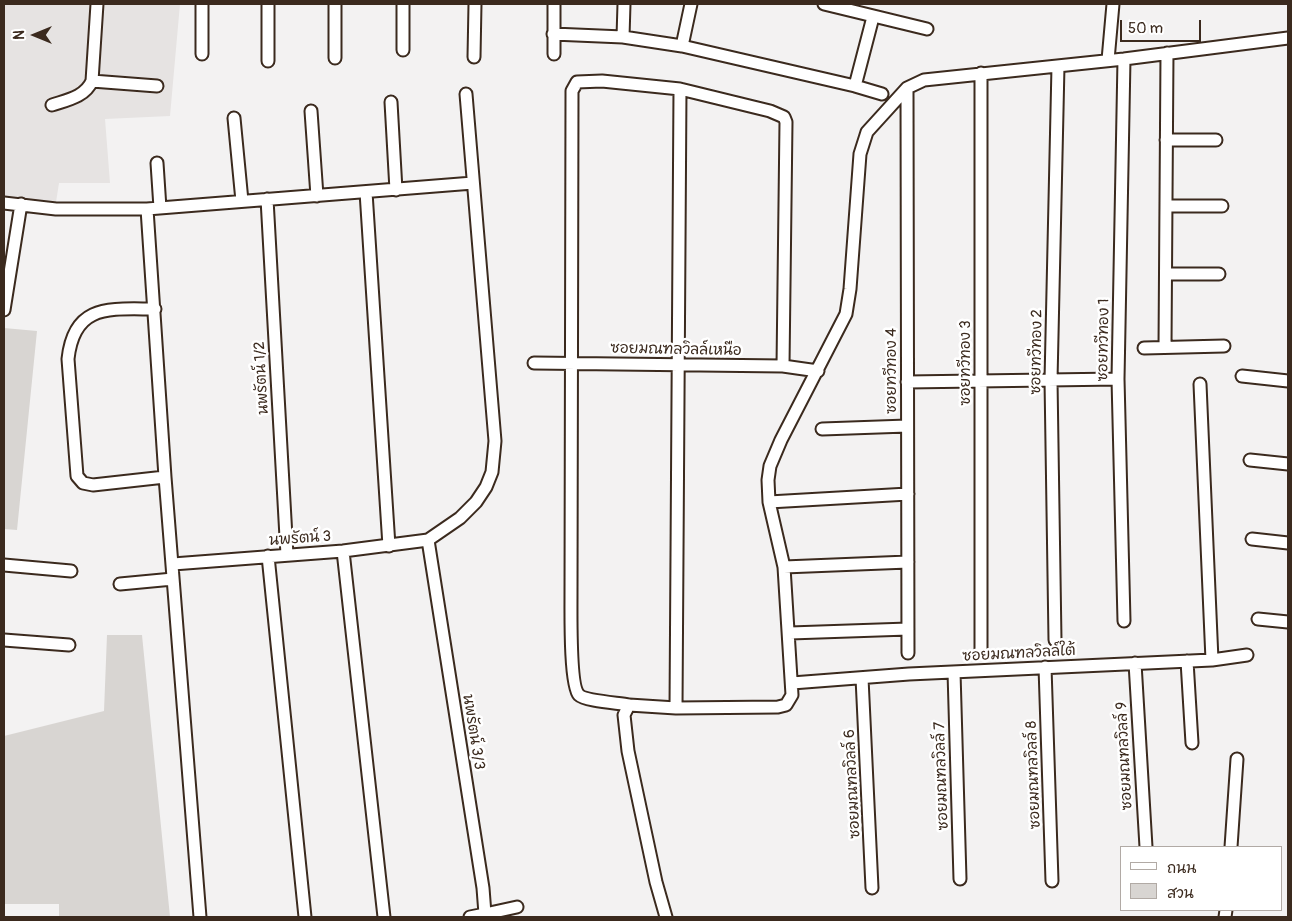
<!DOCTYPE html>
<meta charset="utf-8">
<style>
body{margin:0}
#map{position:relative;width:1292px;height:921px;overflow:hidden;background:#f3f2f2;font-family:Pangolin,"Playpen Sans Thai",sans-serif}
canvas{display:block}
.frame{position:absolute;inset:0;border:5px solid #3b2a1e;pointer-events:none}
.legend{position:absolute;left:1120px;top:846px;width:162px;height:65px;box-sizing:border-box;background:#fff;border:1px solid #b1aaa5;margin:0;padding:6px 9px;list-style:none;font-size:15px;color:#3b2a1e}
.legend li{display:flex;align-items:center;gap:10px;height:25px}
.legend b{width:25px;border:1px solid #b1aaa5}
.north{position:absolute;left:10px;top:10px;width:50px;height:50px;-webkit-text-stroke:4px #fff;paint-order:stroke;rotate:270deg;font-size:14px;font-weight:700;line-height:20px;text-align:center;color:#3b2a1e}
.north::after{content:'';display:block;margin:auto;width:18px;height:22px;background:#3b2a1e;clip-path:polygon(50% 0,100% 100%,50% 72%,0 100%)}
.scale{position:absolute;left:1120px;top:20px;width:81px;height:22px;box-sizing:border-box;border:2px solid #3b2a1e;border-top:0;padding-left:6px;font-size:15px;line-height:18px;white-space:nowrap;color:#3b2a1e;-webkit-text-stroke:4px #fff;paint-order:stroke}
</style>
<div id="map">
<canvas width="1292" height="921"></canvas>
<div class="frame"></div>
<ul class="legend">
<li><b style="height:6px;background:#fff"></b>ถนน</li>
<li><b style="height:14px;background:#d8d5d2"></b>สวน</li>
</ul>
<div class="north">N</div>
<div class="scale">50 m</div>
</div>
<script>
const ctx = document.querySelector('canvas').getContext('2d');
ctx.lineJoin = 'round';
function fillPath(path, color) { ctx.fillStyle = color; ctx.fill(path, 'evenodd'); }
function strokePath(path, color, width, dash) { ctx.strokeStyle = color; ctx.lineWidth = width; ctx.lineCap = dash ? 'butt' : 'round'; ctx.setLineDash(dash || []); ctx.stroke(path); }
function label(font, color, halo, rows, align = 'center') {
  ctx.font = font + ' Pangolin,"Playpen Sans Thai",sans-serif'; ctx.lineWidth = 5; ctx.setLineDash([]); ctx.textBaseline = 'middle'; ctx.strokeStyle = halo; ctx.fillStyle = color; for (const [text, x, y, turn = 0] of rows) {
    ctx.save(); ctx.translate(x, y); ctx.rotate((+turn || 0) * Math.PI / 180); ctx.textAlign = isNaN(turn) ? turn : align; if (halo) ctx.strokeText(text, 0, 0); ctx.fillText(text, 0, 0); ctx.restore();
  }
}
fillPath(new Path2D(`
 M4 4H180L170 116 105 119 110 183H59L54 215 4 208Z`), '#e6e3e2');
fillPath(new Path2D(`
 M4 328 37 331 17 530 4 529Z
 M107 635H142L170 917H59V904H4V736L104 711Z`), '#d8d5d2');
const minor = new Path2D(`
 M554 4V54
 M824 4 927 29
 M553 34 623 37 624 4
 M623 37 682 46 855 86 873 17
 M682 46 691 4
 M403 50V4
 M202 54V4
 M474 57 475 4
 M335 58V4
 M1124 59 1118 379 1124 621
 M1108 60 1113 4
 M268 61V4
 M92 81 157 86
 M855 86 882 94
 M907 88 908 653
 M391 102 396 190
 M52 105C67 100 85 97 92 81L97 4
 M311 111 317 196
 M234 118 242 201
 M1166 140H1216
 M157 163 160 208
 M366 192 389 546
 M267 199 287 555
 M4 203 56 209H147L473 183
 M1166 206H1222
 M147 209 165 477 200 917
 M1166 274H1219
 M155 309C110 309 74 303 68 359L77 476 83 483 93 485 165 477
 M4 310 21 204
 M1165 347 1167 53
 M1144 348 1224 346
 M534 363 783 366 818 371
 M1242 376 1288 381
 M907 382 1118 379
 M1200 384 1212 660
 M822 429 907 426
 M1250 460 1288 464
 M769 502 908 494
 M1252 539 1288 543
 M428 540 483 888 485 914 470 917
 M343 551 384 917
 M268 556 305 917
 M173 564 343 551 428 540 460 518 476 502 486 487 492 472 495 441 466 94
 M4 565 71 571
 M784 567 908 562
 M120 584 173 579
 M1258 619 1288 622
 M790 633 908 629
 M4 640 69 645
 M1055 640 1051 380 1058 66
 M981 652V73
 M1187 661 1192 743
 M1135 663 1146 847
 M1045 667 1052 881
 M954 672 960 879
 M862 678 872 888
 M792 683 909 674 1212 660 1247 655
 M629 705C619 703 585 701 579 695 570 686 571 614 571 598L572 91 577 82 602 81 680 89 770 111 784 117 786 122 783 366
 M676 708 680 89
 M1231 847 1237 759
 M485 914 517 907
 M666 917 656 882 628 751 624 715 629 705 676 708 778 707 786 705 792 695 784 567 769 502 768 480 770 466 781 440 846 314 850 289 860 154 867 132 907 88 924 80 1124 59 1288 38
 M1225 917 1226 910`);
strokePath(minor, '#3b2a1e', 15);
strokePath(minor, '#fff', 11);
label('15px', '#3b2a1e', '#fff', [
 ["ซอยทวีทอง 1",1104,340,-89],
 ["ซอยมณฑลวิลล์เหนือ",676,350,1],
 ["ซอยทวีทอง 2",1037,352,-89],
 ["ซอยทวีทอง 3",966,363,-90],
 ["ซอยทวีทอง 4",892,371,-90],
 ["นพรัตน์ 1/2",262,378,-93],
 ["นพรัตน์ 3",300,539,-4],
 ["ซอยมณฑลวิลล์ใต้",1019,654,-3],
 ["นพรัตน์ 3/3",473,732,81],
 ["ซอยมณฑลวิลล์ 9",1125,756,-93],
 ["ซอยมณฑลวิลล์ 8",1034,775,-92],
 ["ซอยมณฑลวิลล์ 7",942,776,-92],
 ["ซอยมณฑลวิลล์ 6",853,784,-93]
]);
</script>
